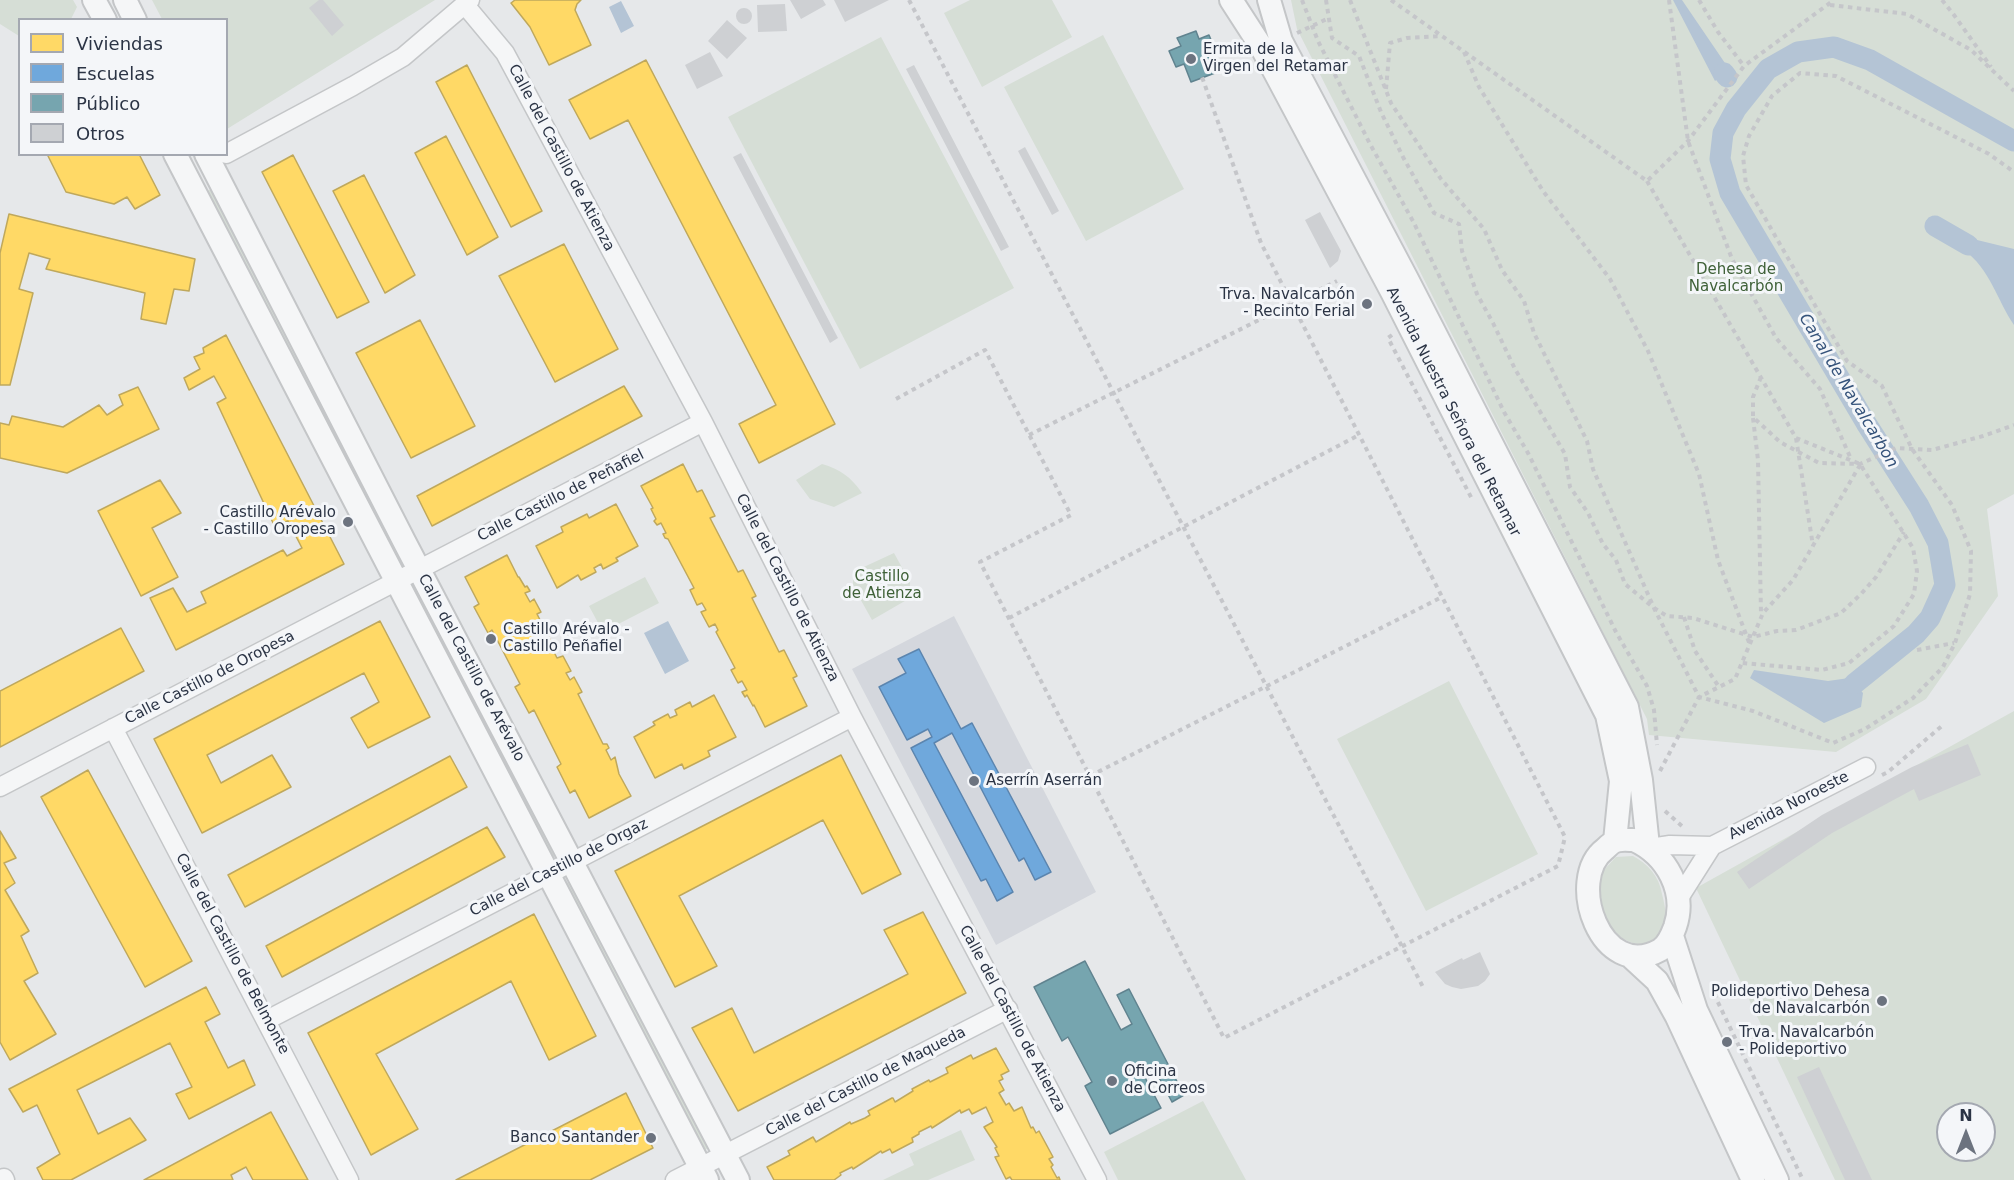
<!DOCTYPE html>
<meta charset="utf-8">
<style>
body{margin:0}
#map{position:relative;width:2014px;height:1180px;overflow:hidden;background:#e6e8ea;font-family:"DejaVu Sans",sans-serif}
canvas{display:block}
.legend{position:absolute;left:18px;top:18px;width:210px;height:138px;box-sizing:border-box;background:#f4f6f9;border:2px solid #a4a8b1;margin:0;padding:8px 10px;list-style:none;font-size:18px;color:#2b3445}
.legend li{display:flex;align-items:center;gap:12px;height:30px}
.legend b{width:30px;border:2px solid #a4a8b1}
.north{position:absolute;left:1936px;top:1102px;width:60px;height:60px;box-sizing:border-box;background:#f4f6f9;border:2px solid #a4a8b1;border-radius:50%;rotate:0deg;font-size:16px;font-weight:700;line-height:24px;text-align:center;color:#2b3445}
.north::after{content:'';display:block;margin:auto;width:21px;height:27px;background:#6c737f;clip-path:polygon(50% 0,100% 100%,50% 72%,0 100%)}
</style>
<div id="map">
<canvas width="2014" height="1180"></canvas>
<ul class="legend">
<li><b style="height:16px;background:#ffd966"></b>Viviendas</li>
<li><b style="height:16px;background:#6fa8dc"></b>Escuelas</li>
<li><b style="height:16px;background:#76a5af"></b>Público</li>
<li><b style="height:16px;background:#ced0d3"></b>Otros</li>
</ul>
<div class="north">N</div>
</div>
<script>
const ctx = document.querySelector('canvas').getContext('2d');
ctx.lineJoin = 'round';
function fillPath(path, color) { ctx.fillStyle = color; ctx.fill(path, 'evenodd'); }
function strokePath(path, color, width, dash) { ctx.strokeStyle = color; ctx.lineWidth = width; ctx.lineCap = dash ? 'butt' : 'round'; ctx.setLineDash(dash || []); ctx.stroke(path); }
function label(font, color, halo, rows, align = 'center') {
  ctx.font = font + ' "DejaVu Sans",sans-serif'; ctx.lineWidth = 6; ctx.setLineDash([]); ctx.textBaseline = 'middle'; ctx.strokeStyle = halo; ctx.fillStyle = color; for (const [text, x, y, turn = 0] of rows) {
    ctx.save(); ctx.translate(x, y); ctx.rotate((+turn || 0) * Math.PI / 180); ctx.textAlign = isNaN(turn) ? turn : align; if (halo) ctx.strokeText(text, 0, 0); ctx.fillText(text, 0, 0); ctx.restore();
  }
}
fillPath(new Path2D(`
 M954 616 1096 892 996 945 852 669Z`), '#d4d7dd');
fillPath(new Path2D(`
 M0 0H73L77 7 71 19 20 20 19 36 0 24Z
 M152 0H435L227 129 226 20 162 19Z
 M970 0H1052L1072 37 982 87 944 13Z
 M1291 0H2014V494L1987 509 1998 596 1926 699 1836 752 1649 735 1647 719 1297 29Z
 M1103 35 1184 189 1086 241 1004 87Z
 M881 37 1014 288 860 369 728 117Z
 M212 189 405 561 397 565 204 192Z
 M822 464C840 469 851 477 862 493L834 507 810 499 796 480Z
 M894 553 910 582V598L872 620 853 586V572Z
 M645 577 659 603 603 632 589 606Z
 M420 589 558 854 550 858 413 593Z
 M1449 681 1538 854 1426 911 1337 739Z
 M2014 711V1180H1835L1696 888ZM1948 1114H1984V1150H1948Z
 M1633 856C1648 864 1659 876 1662 894 1665 906 1668 919 1663 931 1652 956 1617 942 1608 923 1600 907 1600 889 1601 873L1616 857Z
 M572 880 711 1147 704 1150 565 884Z
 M1203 1101 1246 1180H1118L1104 1152Z
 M961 1130 975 1160 928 1180H883L914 1165 909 1154Z`), '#d6ded6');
fillPath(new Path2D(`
 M1673 0H1682L1729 69 1715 81Z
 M621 1 634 26 621 33 609 7Z
 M1973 239 2014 249V325C1997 300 1990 269 1964 250Z
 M668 621 689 661 665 674 644 633Z
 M1754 670 1828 681 1849 678 1863 693 1861 707 1824 723 1750 678Z`), '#b4c4d5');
const homes = new Path2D(`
 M515 0H581L577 4 575 10 591 45 549 65 530 27 511 3Z
 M646 60 835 424 759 463 739 424 776 405 628 120 590 139 569 100Z
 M467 65 542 211 511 227 436 82Z
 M446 136 498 237 467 255 415 153Z
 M47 154H139L160 195 135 209 127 197 114 204 66 192Z
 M293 155 369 302 337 318 262 172Z
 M364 175 415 275 385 293 333 191Z
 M9 214 195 259 189 291 174 289 166 324 141 319 145 293 46 269 50 259 29 253 19 289 33 293 10 385H0V253Z
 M564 244 618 349 555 382 499 276Z
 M420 320 475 426 411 458 356 353Z
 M226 335 344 564 176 650 150 598 173 588 187 612 206 603 201 592 283 550 287 556 302 548 288 521 274 525 217 403 226 398 214 376 189 390 184 378 200 369 194 357 204 353 203 348Z
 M624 386 642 416 432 526 417 496Z
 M138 387 159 429 67 473 0 458V423L9 425 12 416 63 427 99 405 107 415 123 405 119 395Z
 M683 464 697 492 702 490 715 516 710 518 738 572 743 570 756 596 752 598 779 652 784 650 797 676 793 678 807 706 765 727 754 705 753 706 747 695 745 697 742 692 747 690 742 681 738 683 731 670 735 668 716 632 718 630 715 624 709 627 701 612 706 610 702 603 697 605 690 590 694 588 668 539 665 538 663 534 666 533 661 523 657 525 654 521 656 519 651 509 653 508 641 486Z
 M160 480 181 513 152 528 178 577 141 596 98 511Z
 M616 504 638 546 616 558 618 561 603 569 601 564 594 568 596 572 581 580 578 575 557 588 536 546 563 532 561 527 587 514 589 518Z
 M507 555 518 577H519L525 587 527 586 530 591 525 593 530 602 534 599 541 612 537 614 556 651 554 652 557 658 563 656 571 671 566 673 570 680 574 677 582 692 578 694 603 744H607L609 748 606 750 611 760 615 757 619 774 631 796 589 818 575 790 570 793 557 767 561 764 534 710 529 713 515 687 520 684 492 630 488 633 474 607 479 604 465 577Z
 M380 621 430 717 368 748 351 718 379 702 364 673 207 755 221 783 272 755 291 787 202 833 154 739Z
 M121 628 144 671 0 747V691Z
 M714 695 736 737 708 751 710 756 684 769 682 764 655 778 634 737 655 725 653 722 668 714 670 718 677 715 675 710 690 702 692 707Z
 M841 755 901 874 862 894 823 820 679 896 717 966 675 987 615 871Z
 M450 756 467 787 245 907 228 875Z
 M88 770 192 961 145 987 41 797Z
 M487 827 505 857 282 977 266 946Z
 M0 831 16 858 4 863 15 883 5 890 29 931 21 936 38 973 24 981 56 1034 10 1060 0 1042Z
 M923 912 966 993 738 1111 692 1028 732 1008 754 1053 908 974 884 930Z
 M534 914 596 1036 549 1060 511 981 376 1054 418 1129 371 1155 308 1033Z
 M206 987 220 1014 205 1022 228 1068 244 1060 255 1085 189 1119 176 1094 192 1087 170 1043 77 1090 98 1134 130 1118 146 1140 71 1180H43L37 1168 60 1154 37 1105 23 1112 9 1089Z
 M996 1048 1009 1071 1001 1075 1003 1079 999 1081 1004 1090 999 1093 1006 1105 1009 1103 1014 1111 1022 1107 1031 1128 1033 1127 1036 1133 1039 1131 1053 1157 1049 1159 1053 1165 1051 1167 1057 1178 1059 1177 1060 1180H1012L1010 1177 1006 1179 995 1157 999 1156 995 1148 997 1147 984 1127 993 1122 986 1107 972 1114 969 1109 961 1113 960 1110 932 1128 931 1126 919 1132V1134L912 1138 913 1142 892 1153 890 1149 882 1153 881 1151 853 1169 852 1167 840 1173 841 1175 834 1180H774L767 1167 790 1155 788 1151 813 1137 816 1142 850 1122 851 1124 865 1118 870 1115 868 1111 892 1098H893L895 1102 900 1099 913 1091 912 1089 929 1080 930 1082 948 1073 946 1068 969 1056 971 1055 973 1059Z
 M626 1093 653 1148 590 1180H456Z
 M271 1112 308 1180H253L246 1167 231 1175 233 1180H144Z`);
fillPath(homes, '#ffd966');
strokePath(homes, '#bfa85c', 1.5);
const schools = new Path2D(`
 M919 649 961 729 972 723 1051 872 1035 880 1024 858 1019 861 952 733 934 743 1013 892 997 901 986 879 981 881 911 748 932 737 928 729 907 740 879 687 906 673 898 659Z`);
fillPath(schools, '#6fa8dc');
strokePath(schools, '#5b85af', 1.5);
const public = new Path2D(`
 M1196 31 1199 39 1209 35 1216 52 1208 55 1215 73 1191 82 1184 64 1176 67 1169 51 1181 46 1177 38Z
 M1085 961 1121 1030 1132 1024 1117 995 1129 989 1184 1095 1172 1102 1157 1074 1149 1078 1143 1066 1140 1068 1161 1108 1110 1134 1085 1086 1092 1082 1068 1037 1062 1041 1034 987Z`);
fillPath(public, '#76a5af');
strokePath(public, '#60838f', 1.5);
strokePath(new Path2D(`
 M1724 73 1727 77
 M1935 226 1968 245
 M1854 684 1916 634 1930 618 1945 585 1938 543 1919 506 1866 423 1730 193 1720 159 1723 133 1736 109 1768 69 1798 52 1834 47 1870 60 2014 141`), '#b4c4d5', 21);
fillPath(new Path2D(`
 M319 0H323L344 25 332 36 309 8Z
 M790 0H823L826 5 801 19Z
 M834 0H889L845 22Z
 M785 4 787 31 758 32 757 5Z
 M736 16a8 8 0 1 1 16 0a8 8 0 1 1-16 0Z
 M727 20 747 38 727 59 708 41Z
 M710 52 723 76 697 89 685 65Z
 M914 65 1009 247 1001 251 906 69Z
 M1025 147 1059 211 1052 215 1018 151Z
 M741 153 838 338 830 343 733 157Z
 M1320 212 1341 251 1338 261 1330 268 1305 220Z
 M1968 744 1981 775 1919 801 1914 789 1832 833 1749 889 1737 872 1822 815 1912 767Z
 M1480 952 1490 974 1485 981 1478 986 1461 989 1452 987 1445 984 1435 972 1462 958 1463 960Z
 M1819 1067 1872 1180H1845L1797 1077Z`), '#ced0d3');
const minor = new Path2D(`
 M465 5 505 53 703 422 852 717 1097 1180
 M226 154 353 86 403 57 470 0
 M113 728 349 1180
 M0 787 703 422
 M1650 848 1670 845 1712 846 1866 767
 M1679 898 1712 846
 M267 1020 852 717
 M0 1179 4 1178 5 1180
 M675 1180 1008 1009`);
const tertiary = new Path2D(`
 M94 0 105 20
 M125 0 135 20
 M1231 0 1262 48 1392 292 1607 715 1621 781 1615 841
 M1269 0 1281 41 1407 279 1627 707 1641 780 1648 846
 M175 154 707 1180
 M206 154 404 541 738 1180
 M1634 840C1667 855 1687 892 1675 927 1672 935 1668 945 1660 950 1601 983 1565 879 1605 849 1608 846 1612 842 1616 841 1621 839 1629 840 1634 840Z
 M1672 936 1696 1010 1777 1180
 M1631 957 1657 981 1677 1017 1753 1180`);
strokePath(minor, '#c4c6c8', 21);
strokePath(tertiary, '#c4c6c8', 26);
strokePath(new Path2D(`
 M909 0 1423 987
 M1302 0 1318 41 1370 144 1414 223 1504 412 1528 453 1616 632 1647 686 1654 710 1657 745
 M1326 0 1332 38 1359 56 1381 112 1403 157 1434 213 1459 224 1462 251 1477 294 1493 323 1515 369 1565 454 1570 487 1588 513 1603 544 1616 560 1625 584 1654 608 1667 616 1693 618 1753 637 1777 631 1796 630 1841 613 1861 594 1876 577 1904 532
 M1350 0 1391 103 1441 179 1484 229 1502 270 1524 301 1534 333 1587 441 1593 469 1654 608 1699 697 1753 711 1833 743 1865 729 1913 698 1943 667 1955 643 1970 594 1971 551 1952 505 1912 449 1882 386 1847 361 1746 185 1743 156 1749 136 1772 96 1800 73 1836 76 1989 154 2014 172
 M1391 0 1647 181 1688 141 1744 66 1834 0
 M1669 0 1688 141 1732 259 1776 338 1820 389 1851 459
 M1699 0 1718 32 1744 66
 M1942 0 1954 15 1991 67
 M1830 5 1907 14 1971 50 2014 91
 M1297 33 1329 18
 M1464 52 1479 87 1543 191 1610 279 1648 351 1699 474 1718 560 1750 645
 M1386 89 1390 43 1407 38 1441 36
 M1647 181 1796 438 1860 464 1913 548 1917 571 1914 594 1894 626 1849 663 1822 670 1742 663
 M1392 335 1388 338 1472 499
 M1761 377 1753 397V417L1780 442 1819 463 1860 464 1896 448 1932 450 1983 436 2014 425
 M896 399 985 350 1071 515 980 562 1224 1038 1558 866 1565 837 1261 243 1202 77
 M1753 418 1758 460 1761 614
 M1029 435 1337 281
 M1796 438 1813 546
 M1684 617 1695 651 1719 687
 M1009 618 1359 435
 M1917 650 1954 643
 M1660 771 1699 697 1735 679 1763 613 1793 580 1860 465
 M1882 775 1888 772 1943 725
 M1090 776 1442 597
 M1665 811 1682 826
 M1714 994 1803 1180`), '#c5c6ca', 4, [4.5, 4.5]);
strokePath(minor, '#f5f6f7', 18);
strokePath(tertiary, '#f5f6f7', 22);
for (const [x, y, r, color] of [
 [1191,59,6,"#6c737f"],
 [1367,304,6,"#6c737f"],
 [348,522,6,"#6c737f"],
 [491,639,6,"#6c737f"],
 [974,781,6,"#6c737f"],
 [1882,1001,6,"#6c737f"],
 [1727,1042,6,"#6c737f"],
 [1112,1081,6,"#6c737f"],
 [651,1138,6,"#6c737f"]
]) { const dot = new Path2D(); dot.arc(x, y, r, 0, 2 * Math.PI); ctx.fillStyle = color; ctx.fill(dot); strokePath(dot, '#f4f6f9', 2); }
label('15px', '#2b3445', '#f4f6f9', [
 ["Ermita de la",1203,50],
 ["Virgen del Retamar",1203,67],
 ["Trva. Navalcarbón",1355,295,"right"],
 ["- Recinto Ferial",1355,312,"right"],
 ["Castillo Arévalo",336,513,"right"],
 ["- Castillo Oropesa",336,530,"right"],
 ["Castillo Arévalo -",503,630],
 ["Castillo Peñafiel",503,647],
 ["Aserrín Aserrán",986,781],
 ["Polideportivo Dehesa",1870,992,"right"],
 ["de Navalcarbón",1870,1009,"right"],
 ["Trva. Navalcarbón",1739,1033],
 ["- Polideportivo",1739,1050],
 ["Oficina",1124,1072],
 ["de Correos",1124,1089],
 ["Banco Santander",639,1138,"right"]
], 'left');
label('15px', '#2b3445', '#f4f6f9', [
 ["Calle del Castillo de Atienza",561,158,62],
 ["Avenida Nuestra Señora del Retamar",1453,412,63],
 ["Calle Castillo de Peñafiel",561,496,-27],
 ["Calle del Castillo de Atienza",787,588,63],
 ["Calle del Castillo de Arévalo",471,668,62],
 ["Calle Castillo de Oropesa",210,678,-27],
 ["Avenida Noroeste",1789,806,-27],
 ["Calle del Castillo de Orgaz",559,868,-27],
 ["Calle del Castillo de Belmonte",232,954,62],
 ["Calle del Castillo de Atienza",1012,1019,62],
 ["Calle del Castillo de Maqueda",866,1082,-27]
]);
label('15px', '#3f6138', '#f4f6f9', [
 ["Dehesa de",1736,270],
 ["Navalcarbón",1736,287],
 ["Castillo",882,577],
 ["de Atienza",882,594]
]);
label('italic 16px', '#34527a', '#f4f6f9', [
 ["Canal de Navalcarbon",1848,391,59]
]);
</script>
